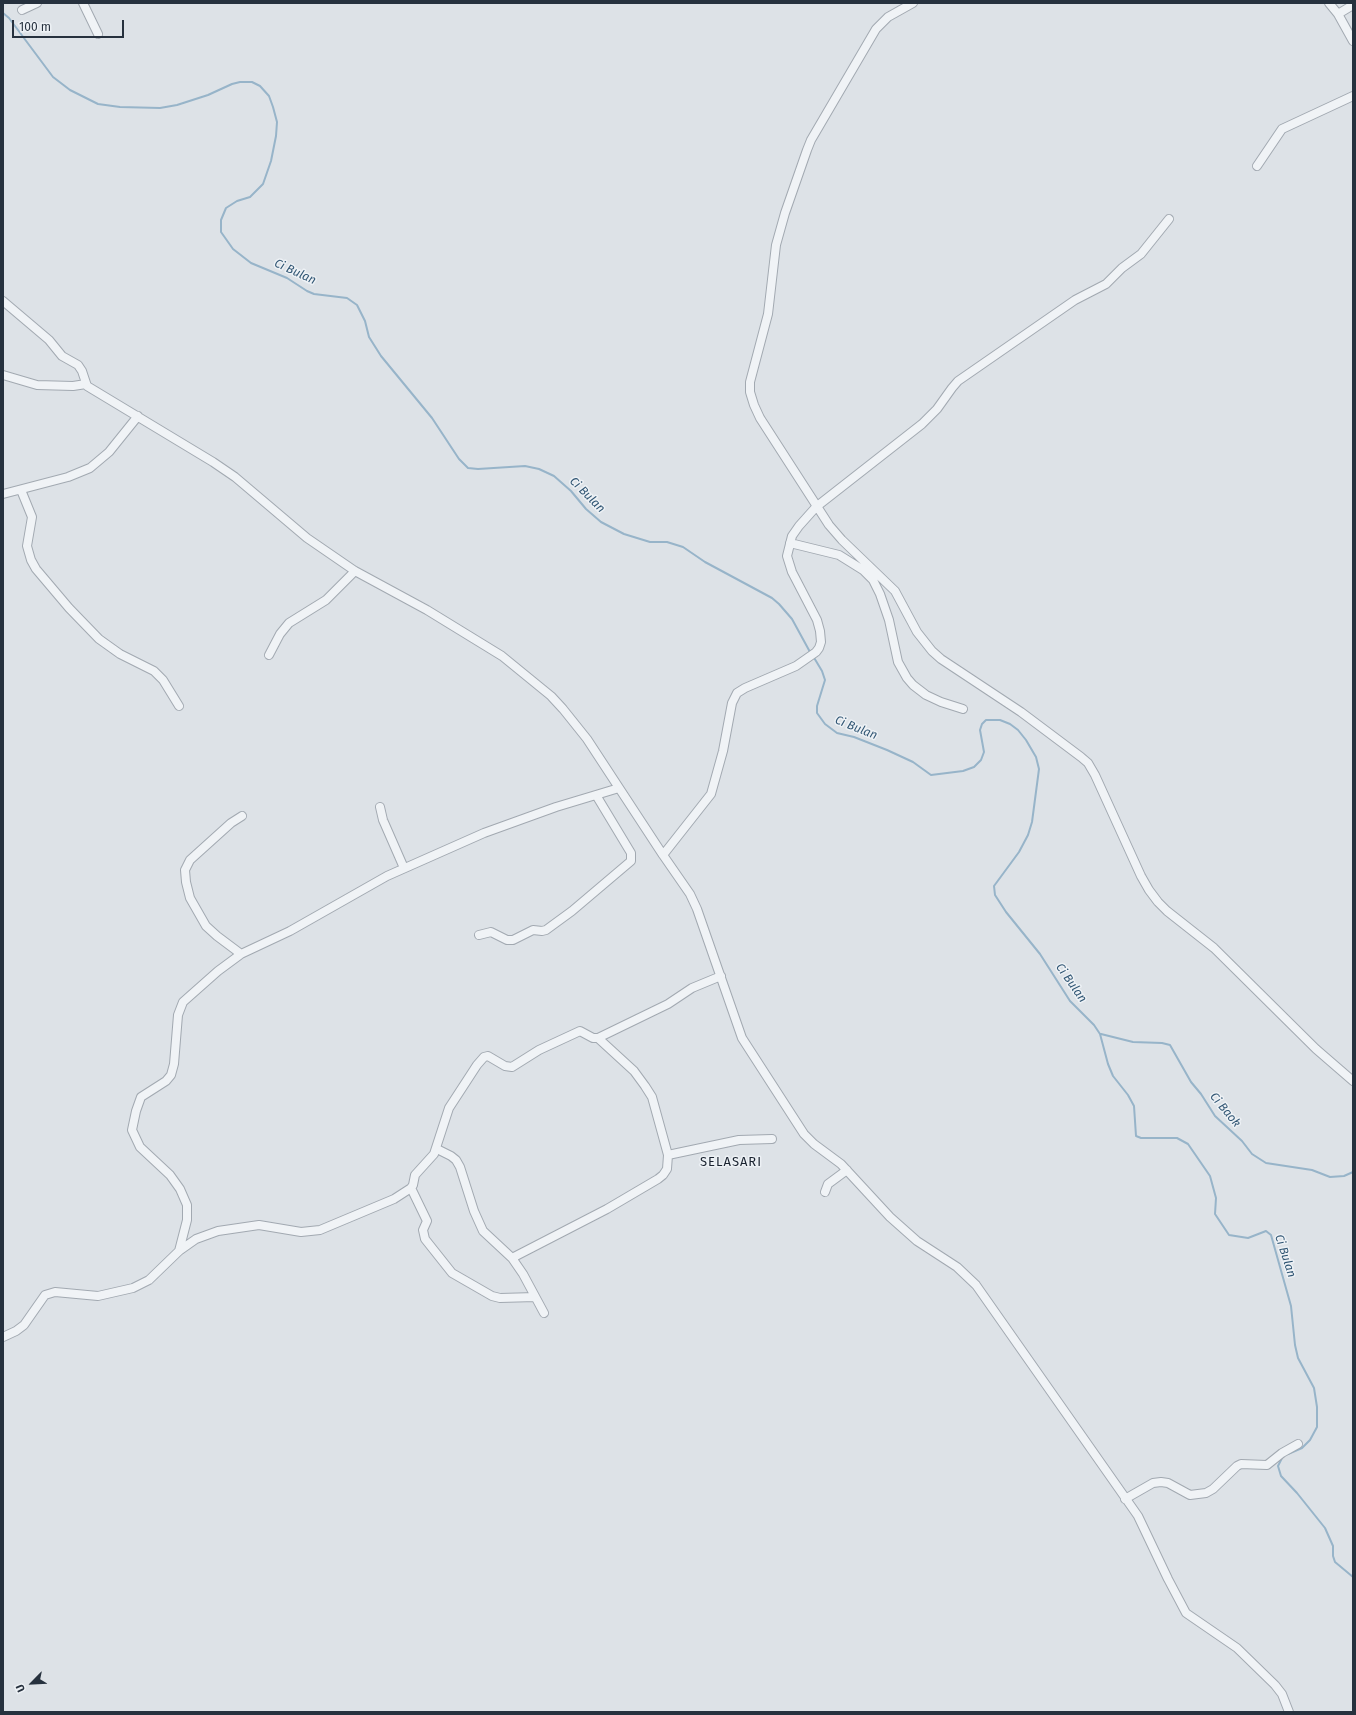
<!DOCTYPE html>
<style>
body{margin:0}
#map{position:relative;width:1356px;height:1715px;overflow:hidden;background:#dde2e7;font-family:"Fira Sans",sans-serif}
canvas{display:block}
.frame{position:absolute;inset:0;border:4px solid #26313e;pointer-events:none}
.north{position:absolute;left:12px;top:1663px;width:40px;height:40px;-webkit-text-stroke:3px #edf1f5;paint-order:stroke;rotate:246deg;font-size:11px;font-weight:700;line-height:16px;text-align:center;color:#26313e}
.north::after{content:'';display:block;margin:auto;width:14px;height:18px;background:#26313e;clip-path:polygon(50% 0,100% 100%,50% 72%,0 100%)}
.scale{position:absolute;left:12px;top:20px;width:112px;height:18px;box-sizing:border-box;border:2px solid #26313e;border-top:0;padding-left:5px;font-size:12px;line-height:14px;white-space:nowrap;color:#26313e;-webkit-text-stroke:3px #edf1f5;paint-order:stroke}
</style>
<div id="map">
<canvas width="1356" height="1715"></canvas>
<div class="frame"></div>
<div class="north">U</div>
<div class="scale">100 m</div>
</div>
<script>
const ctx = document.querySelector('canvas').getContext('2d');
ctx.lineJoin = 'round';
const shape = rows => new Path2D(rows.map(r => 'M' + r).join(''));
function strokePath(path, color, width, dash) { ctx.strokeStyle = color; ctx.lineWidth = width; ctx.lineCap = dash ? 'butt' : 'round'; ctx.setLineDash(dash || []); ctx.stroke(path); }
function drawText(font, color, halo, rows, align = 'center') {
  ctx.font = font + ' "Fira Sans",sans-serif'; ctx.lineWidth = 3; ctx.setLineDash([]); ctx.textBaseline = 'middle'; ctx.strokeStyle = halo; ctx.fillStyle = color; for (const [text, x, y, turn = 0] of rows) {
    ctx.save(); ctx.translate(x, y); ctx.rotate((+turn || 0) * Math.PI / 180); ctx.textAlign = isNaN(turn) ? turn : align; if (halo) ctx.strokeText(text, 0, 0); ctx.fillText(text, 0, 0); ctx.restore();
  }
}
const stream = shape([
 [3,13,9,18,53,77,70,90,98,104,120,107,160,108,177,105,208,95,232,84,240,82,252,82,260,86,269,96,273,107,277,122,276,136,271,161,263,184,250,197,237,201,226,208,221,220,221,232,233,249,251,263,287,278,307,291,314,294,347,298,357,305,365,321,369,337,381,356,432,418,459,459,468,468,478,469,525,466,539,469,554,476,571,491,586,509,601,522,624,534,650,542,667,542,683,547,705,562,772,598,779,604,792,619,810,652],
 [813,656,822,671,825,680,817,706,817,713,825,724,837,733,854,737,887,750,913,762,931,775,963,771,974,767,981,760,984,752,980,730,982,724,986,720,1000,720,1010,724,1018,730,1026,740,1036,757,1039,769,1032,822,1028,835,1019,852,994,886,995,895,1006,912,1040,954,1070,1001,1094,1025,1100,1034,1108,1064,1113,1076,1128,1095,1134,1106,1136,1136,1141,1138,1177,1138,1188,1144,1210,1176,1216,1198,1215,1214,1229,1235,1248,1238,1266,1231,1271,1235,1291,1306,1295,1345,1298,1358,1314,1388,1317,1407,1317,1427,1310,1440,1302,1448,1288,1454],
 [1101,1034,1133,1042,1162,1043,1170,1045,1191,1082,1201,1094,1215,1116,1242,1141,1252,1154,1266,1163,1312,1170,1330,1177,1344,1176,1353,1172],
 [1282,1458,1278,1466,1281,1476,1297,1493,1325,1528,1333,1546,1333,1556,1335,1562,1353,1577]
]);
const minor = shape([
 [83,3,98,34],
 [913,3,888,17,876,29,811,140,807,150,785,213,776,245,768,314,750,382,750,392,754,405,760,418,829,525,842,540,895,591,917,632,932,651,941,659,1021,712,1081,757,1088,763,1095,775,1141,876,1149,890,1158,902,1167,911,1214,948,1316,1049,1353,1081],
 [1329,3,1338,14,1353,41],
 [22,10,37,3],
 [1338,14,1353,5],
 [1257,166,1282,129,1353,96],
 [3,301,49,340,62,356,78,365,82,371,87,386,213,462,235,477,307,538,355,571,427,610,502,656,551,696,563,709,587,739,663,855,690,894,697,909,742,1038,804,1134,814,1144,841,1164,890,1217,917,1241,957,1267,976,1285,1138,1516,1168,1579,1186,1613,1237,1648,1275,1685,1282,1694,1289,1712],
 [3,375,37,385,73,386,86,384],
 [21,490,32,517,27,546,31,560,36,569,69,608,99,639,120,654,154,671,163,680,179,706],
 [3,494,68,477,90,468,109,452,138,416],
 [790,543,839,555,863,570,873,580,880,594,889,620,898,662,907,678,913,685,926,695,941,702,963,709],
 [269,655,280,634,289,623,326,600,355,571],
 [380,807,383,820,404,868],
 [663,855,711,794,723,751,732,703,737,693,745,688,796,666,816,652,819,648,821,642,820,631,817,620,792,572,787,556,792,536,799,526,816,507,922,424,937,409,952,388,958,381,1075,300,1106,284,1122,268,1141,254,1169,219],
 [479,935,491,932,507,940,513,940,533,930,542,931,546,930,572,911,631,861,631,853,596,795],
 [241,954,217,936,206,926,190,898,186,882,185,870,190,860,231,823,242,816],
 [437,1149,451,1156,456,1160,460,1167,474,1211,483,1231,512,1258,523,1274,544,1313],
 [668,1155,739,1140,772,1139],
 [411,1188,427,1221,423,1230,425,1239,452,1273,492,1296,500,1298,535,1297],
 [825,1192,828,1184,847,1170],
 [179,1251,187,1220,187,1205,180,1189,170,1175,140,1147,132,1130,136,1111,141,1097,166,1081,171,1075,174,1064,178,1015,183,1002,218,971,241,954,290,931,387,876,484,833,556,807,619,788],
 [512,1258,607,1209,658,1179,663,1175,667,1169,668,1155,652,1097,645,1086,634,1071,598,1038],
 [3,1337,16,1331,24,1325,45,1295,55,1292,98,1296,133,1288,149,1280,179,1251,196,1239,218,1231,259,1225,301,1232,320,1230,394,1199,411,1188,413,1185,415,1175,434,1154,449,1108,477,1065,484,1057,488,1056,505,1066,512,1067,539,1050,580,1031,593,1038,598,1038,668,1004,692,988,721,976],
 [1125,1499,1153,1483,1161,1482,1168,1483,1190,1495,1206,1493,1213,1489,1237,1466,1241,1464,1267,1465,1282,1453,1298,1444]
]);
const waterNames = [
 ["Ci Bulan",295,272,25],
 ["Ci Bulan",587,495,45],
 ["Ci Bulan",856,728,22],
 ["Ci Bulan",1071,983,55],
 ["Ci Baok",1225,1110,50],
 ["Ci Bulan",1285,1256,72]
];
const quarterNames = [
 ["SELASARI",731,1162]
];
strokePath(stream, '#97b4c9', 2);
strokePath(minor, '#a2a9b1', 10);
strokePath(minor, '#f0f3f6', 8);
drawText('italic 12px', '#305573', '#edf1f5', waterNames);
ctx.letterSpacing = '1px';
drawText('13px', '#19222f', '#edf1f5', quarterNames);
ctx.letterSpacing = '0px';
</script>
